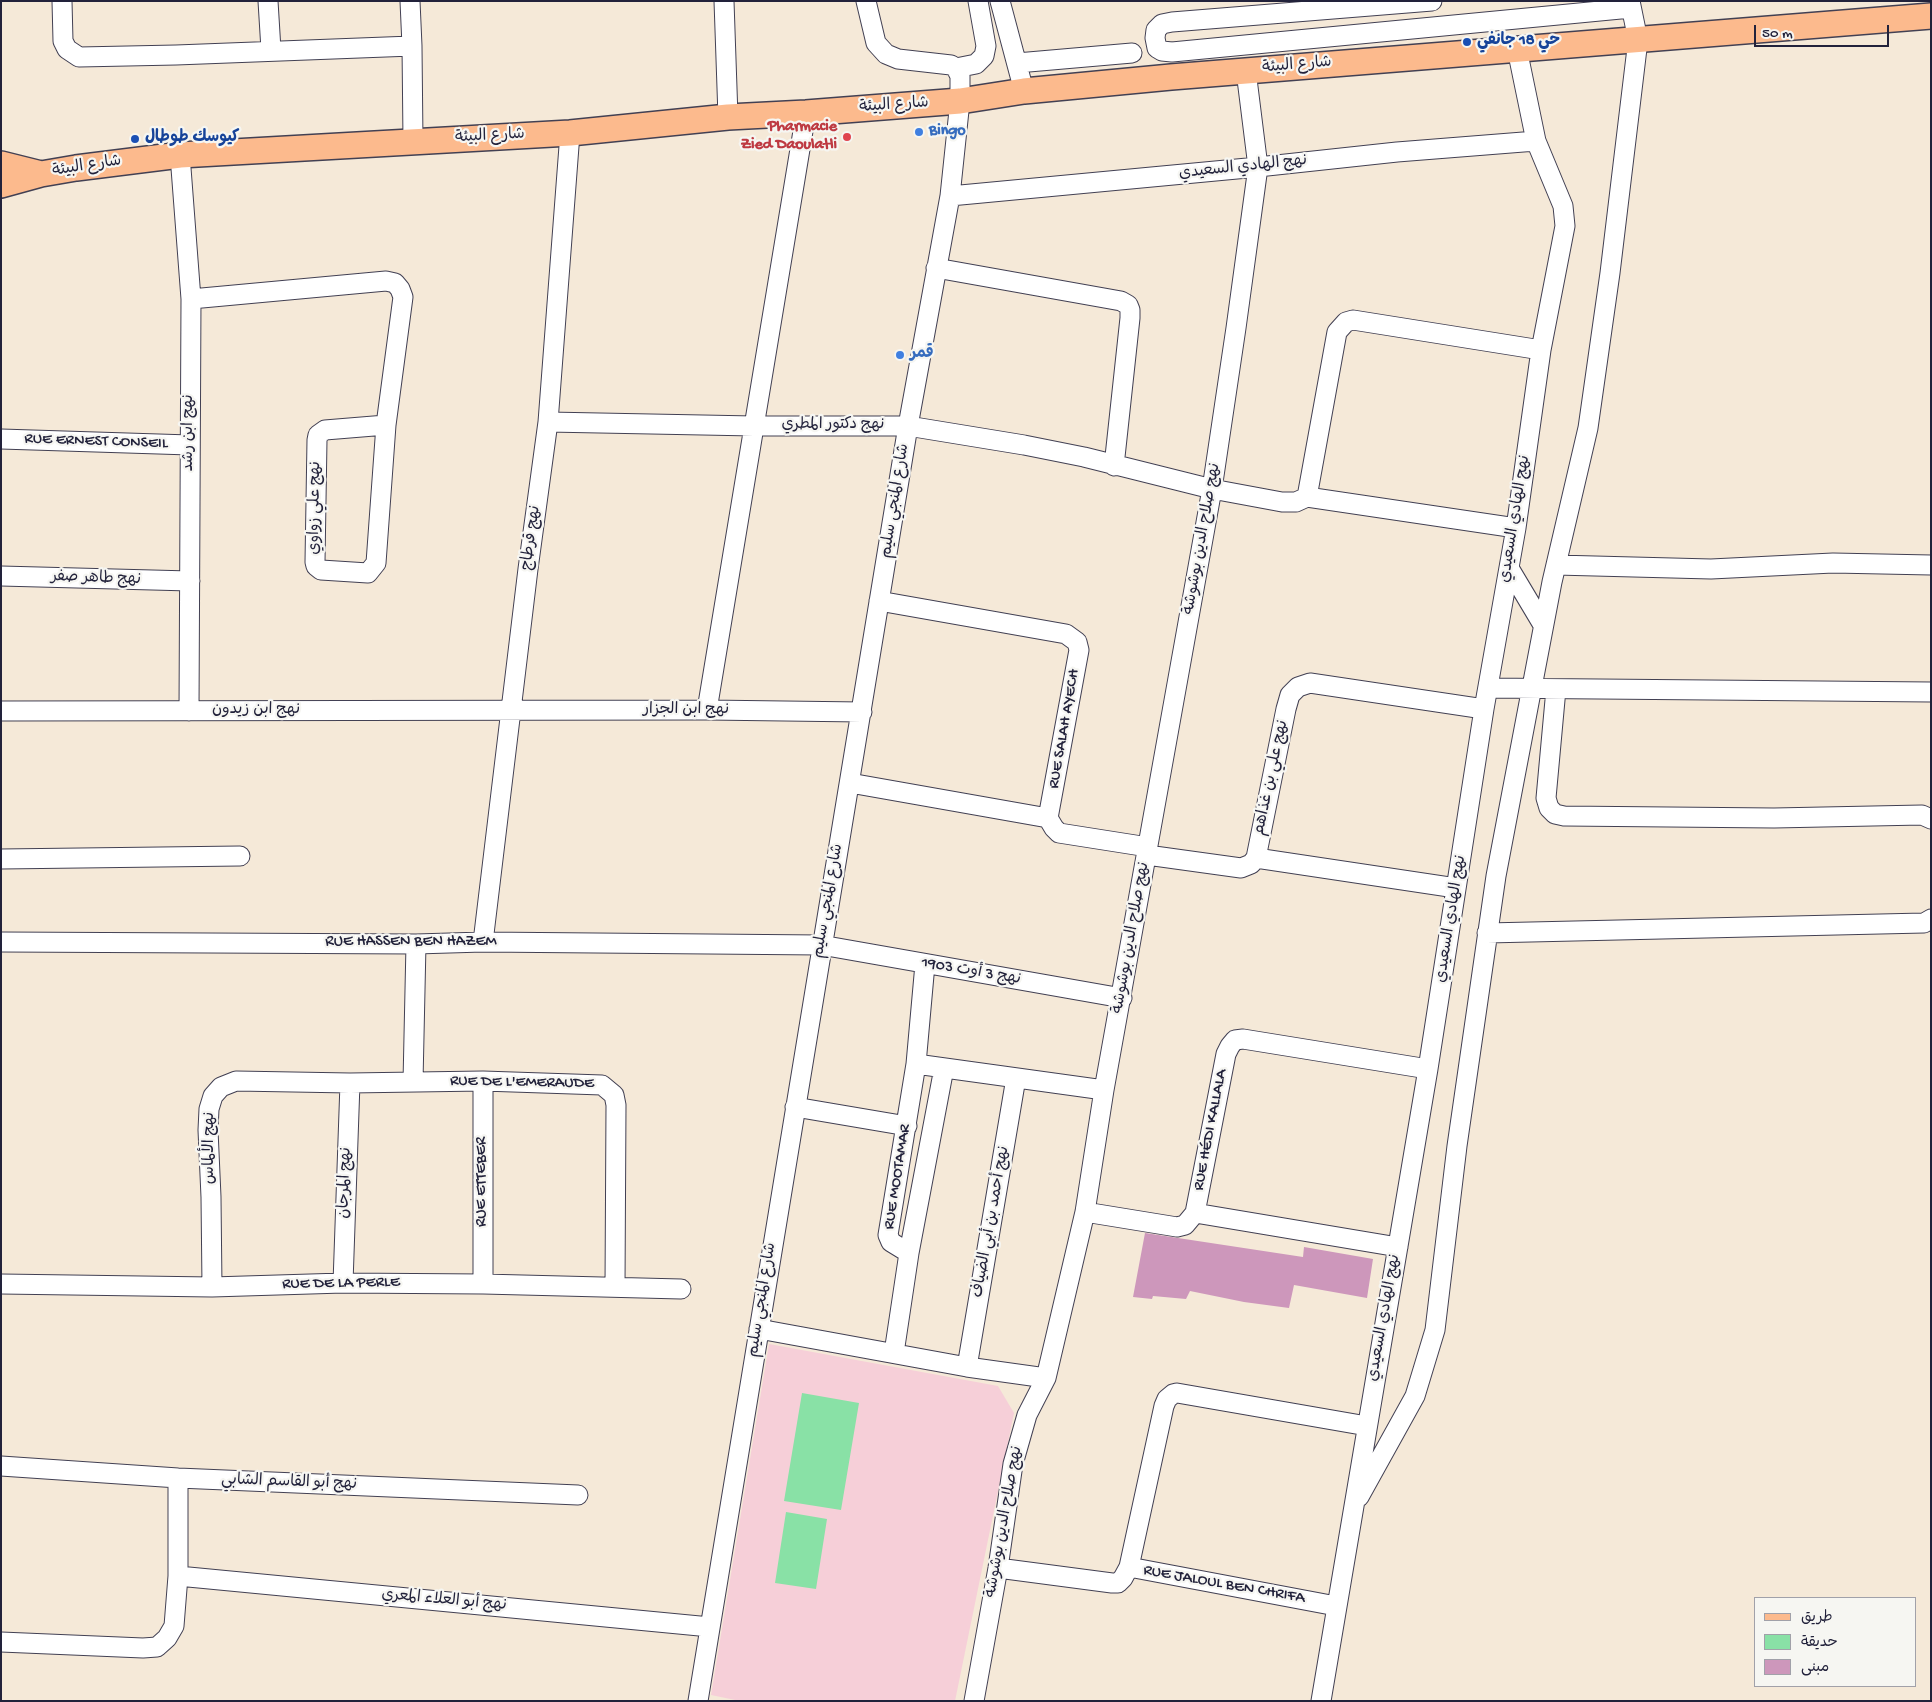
<!DOCTYPE html>
<meta charset="utf-8">
<style>
body{margin:0}
#map{position:relative;width:1932px;height:1702px;overflow:hidden;background:#f5e9d8;font-family:"Gochi Hand","Playpen Sans Arabic",sans-serif}
canvas{display:block}
.frame{position:absolute;inset:0;border:2px solid #22223b;pointer-events:none}
.legend{position:absolute;left:1754px;top:1597px;width:162px;height:90px;box-sizing:border-box;background:#f6f6f2;border:1px solid #a1a1a9;margin:0;padding:6px 9px;list-style:none;font-size:15px;color:#22223b}
.legend li{display:flex;align-items:center;gap:10px;height:25px}
.legend b{width:25px;border:1px solid #a1a1a9}
.scale{position:absolute;left:1754px;top:25px;width:135px;height:22px;box-sizing:border-box;border:2px solid #22223b;border-top:0;padding-left:6px;font-size:15px;line-height:18px;white-space:nowrap;color:#22223b;-webkit-text-stroke:4px #f6f6f2;paint-order:stroke}
</style>
<div id="map">
<canvas width="1932" height="1702"></canvas>
<div class="frame"></div>
<ul class="legend">
<li><b style="height:6px;background:#fcba8d"></b>طريق</li>
<li><b style="height:14px;background:#89e1a6"></b>حديقة</li>
<li><b style="height:14px;background:#cd97bb"></b>مبنى</li>
</ul>
<div class="scale">50 m</div>
</div>
<script>
const ctx = document.querySelector('canvas').getContext('2d');
ctx.lineJoin = 'round';
function paint(path, color) { ctx.fillStyle = color; ctx.fill(path, 'evenodd'); }
const shape = rows => new Path2D(rows.map(r => 'M' + r).join(''));
function strokePath(path, color, width, dash) { ctx.strokeStyle = color; ctx.lineWidth = width; ctx.lineCap = dash ? 'butt' : 'round'; ctx.setLineDash(dash || []); ctx.stroke(path); }
function drawText(font, color, halo, rows, align = 'center') {
  ctx.font = font + ' "Gochi Hand","Playpen Sans Arabic",sans-serif'; ctx.lineWidth = 4.5; ctx.setLineDash([]); ctx.textBaseline = 'middle'; ctx.strokeStyle = halo; ctx.fillStyle = color; for (const [text, x, y, turn = 0] of rows) {
    ctx.save(); ctx.translate(x, y); ctx.rotate((+turn || 0) * Math.PI / 180); ctx.textAlign = isNaN(turn) ? turn : align; if (halo) ctx.strokeText(text, 0, 0); ctx.fillText(text, 0, 0); ctx.restore();
  }
}
const built = shape([
 [769,1344,998,1386,1014,1413,955,1701,740,1701,711,1695]
]);
const green = shape([
 [802,1393,859,1403,841,1510,784,1501],
 [786,1512,827,1519,816,1589,775,1583]
]);
const building = shape([
 [1145,1233,1303,1257,1304,1247,1373,1259,1367,1298,1294,1285,1289,1308,1244,1302,1190,1291,1186,1299,1153,1296,1152,1299,1133,1297]
]);
const minor = shape([
 [62,1,63,41,67,49,79,57,176,55,412,46,410,1],
 [268,1,271,50],
 [724,1,728,117],
 [1000,1,1024,91],
 [1432,1,1172,22,1162,24,1156,30,1155,38,1157,48,1162,51,1172,52,1631,8],
 [412,46,413,141],
 [1017,63,1132,53],
 [956,68,976,64,984,56,986,46,978,1],
 [180,155,191,299,189,711],
 [950,196,1258,167,1397,152,1536,141,1517,49],
 [936,268,1121,301,1128,305,1130,310,1130,318,1114,466],
 [191,299,386,281,395,283,400,289,403,297,386,425,376,563,368,573,321,570,316,566,315,562,317,440,318,435,325,430,386,425],
 [548,422,754,426,908,426,1024,445,1084,457,1212,489,1282,502,1296,502,1307,497,1516,528],
 [1,439,190,445],
 [1307,497,1337,332,1346,322,1353,320,1541,350],
 [1556,565,1711,569,1833,563,1931,565],
 [1509,568,1543,625],
 [1,576,190,581],
 [1488,688,1931,692],
 [1556,689,1546,798,1549,808,1555,814,1564,816,1774,818,1922,815,1931,819],
 [707,710,806,113],
 [1,711,707,710,862,712],
 [850,783,1048,818,1079,650,1077,642,1066,634,879,601],
 [1048,818,1054,828,1059,833,1148,847],
 [1147,855,1241,868,1251,864,1256,858],
 [1,859,240,856],
 [1456,888,1256,858,1286,709,1290,695,1298,687,1310,683,1484,709],
 [1487,933,1924,923,1931,919],
 [1,942,416,944,483,942,821,945,1122,998],
 [483,942,528,569,548,422,570,133],
 [925,964,916,1064,888,1235,891,1242,909,1253,944,1068],
 [916,1064,1104,1090],
 [483,1081,483,1284],
 [413,1082,416,944],
 [795,1107,907,1126],
 [1085,1212,1177,1227,1185,1225,1195,1213],
 [1398,1247,1195,1213,1226,1054,1230,1046,1235,1040,1243,1039,1428,1069],
 [343,1283,350,1083],
 [1,1284,212,1287,343,1283,483,1284,681,1289],
 [212,1287,211,1197,208,1130,209,1109,213,1096,221,1087,236,1081,350,1083,483,1081,602,1085,614,1095,616,1105,615,1287],
 [759,1329,967,1367,1046,1378],
 [894,1353,909,1253],
 [967,1367,1016,1078],
 [1,1466,178,1478,578,1495],
 [1359,1497,1415,1396,1435,1330,1457,1146,1496,876,1552,582,1588,428,1610,273,1638,40,1630,1],
 [998,1568,1112,1583,1118,1583,1123,1578,1129,1567],
 [178,1576,710,1627],
 [1336,1606,1129,1567,1164,1406,1167,1399,1173,1394,1177,1393,1367,1426],
 [1,1642,143,1648,157,1647,167,1638,174,1626,178,1576,178,1478],
 [698,1701,908,426,950,196,960,101,960,76,956,68,951,65,898,59,886,54,876,43,866,1],
 [974,1701,998,1568,1013,1464,1027,1415,1046,1378,1085,1212,1104,1090,1212,489,1236,328,1258,167,1246,71],
 [1321,1701,1428,1069,1484,709,1516,528,1541,350,1565,226,1563,206,1536,141]
]);
const major = shape([
 [1,164,41,174],
 [1,185,41,174,76,168,180,155,570,133,728,117,806,113,960,101,1024,91,1171,77,1931,16]
]);
const markers = [
 [1467,42,5,"#1a4fb4"],
 [919,132,5,"#3f7fe0"],
 [847,137,5,"#e0444e"],
 [135,139,5,"#1a4fb4"],
 [900,355,5,"#3f7fe0"]
];
const transitNames = [
 ["حي 18 جانفي",1477,42],
 ["كيوسك طوطال",145,139]
];
const streetNames = [
 ["شارع البيئة",1297,66,-5],
 ["شارع البيئة",894,106,-4],
 ["شارع البيئة",490,137,-3],
 ["شارع البيئة",87,167,-9],
 ["نهج الهادي السعيدي",1243,168,-6],
 ["نهج دكتور المطري",833,426],
 ["نهج ابن رشد",190,433,-90],
 ["RUE ERNEST CONSEIL",96,442,2],
 ["شارع المنجي سليم",896,501,-81],
 ["نهج علي زواوي",316,508,-89],
 ["نهج الهادي السعيدي",1516,519,-81],
 ["نهج قرطاج",532,538,-82],
 ["نهج صلاح الدين بوشوشة",1203,539,-80],
 ["نهج طاهر صفر",96,579,2],
 ["نهج ابن زيدون",256,711],
 ["نهج ابن الجزار",686,711],
 ["RUE SALAH AYECH",1065,729,-80],
 ["نهج علي بن غذاهم",1272,778,-78],
 ["شارع المنجي سليم",829,901,-80],
 ["نهج الهادي السعيدي",1452,919,-81],
 ["نهج صلاح الدين بوشوشة",1132,938,-80],
 ["RUE HASSEN BEN HAZEM",411,943],
 ["نهج 3 أوت 1903",971,972,10],
 ["RUE DE L'EMERAUDE",522,1083,1],
 ["RUE HÉDI KALLALA",1211,1130,-79],
 ["نهج الألماس",211,1148,-90],
 ["RUE MOOTAMAR",898,1177,-81],
 ["RUE ETTEBER",483,1182,-90],
 ["نهج المرجان",346,1183,-88],
 ["نهج أحمد بن أبي الضياف",992,1222,-80],
 ["RUE DE LA PERLE",341,1284,-1],
 ["شارع المنجي سليم",763,1300,-81],
 ["نهج الهادي السعيدي",1385,1318,-80],
 ["نهج أبو القاسم الشابي",289,1483,2],
 ["نهج صلاح الدين بوشوشة",1005,1522,-80],
 ["RUE JALOUL BEN CHRIFA",1224,1585,10],
 ["نهج أبو العلاء المعري",444,1601,5]
];
const healthNames = [
 ["Pharmacie",837,128],
 ["Zied Daoulatli",837,146]
];
const shopNames = [
 ["Bingo",929,132],
 ["قمر",910,355]
];
paint(built, '#f6cfd8');
paint(green, '#89e1a6');
paint(building, '#cd97bb');
strokePath(minor, '#424053', 21);
strokePath(major, '#424053', 28);
strokePath(minor, '#fff', 19);
strokePath(major, '#fcba8d', 25);
for (const [x, y, r, color] of markers) { const dot = new Path2D(); dot.arc(x, y, r, 0, 2 * Math.PI); ctx.fillStyle = color; ctx.fill(dot); strokePath(dot, '#f6f6f2', 2); }
drawText('bold 16px', '#164399', '#f6f6f2', transitNames, 'left');
drawText('16px', '#22223b', '#f6f6f2', streetNames);
drawText('bold 16px', '#be3a42', '#f6f6f2', healthNames, 'right');
drawText('bold 16px', '#366cbe', '#f6f6f2', shopNames, 'left');
</script>
